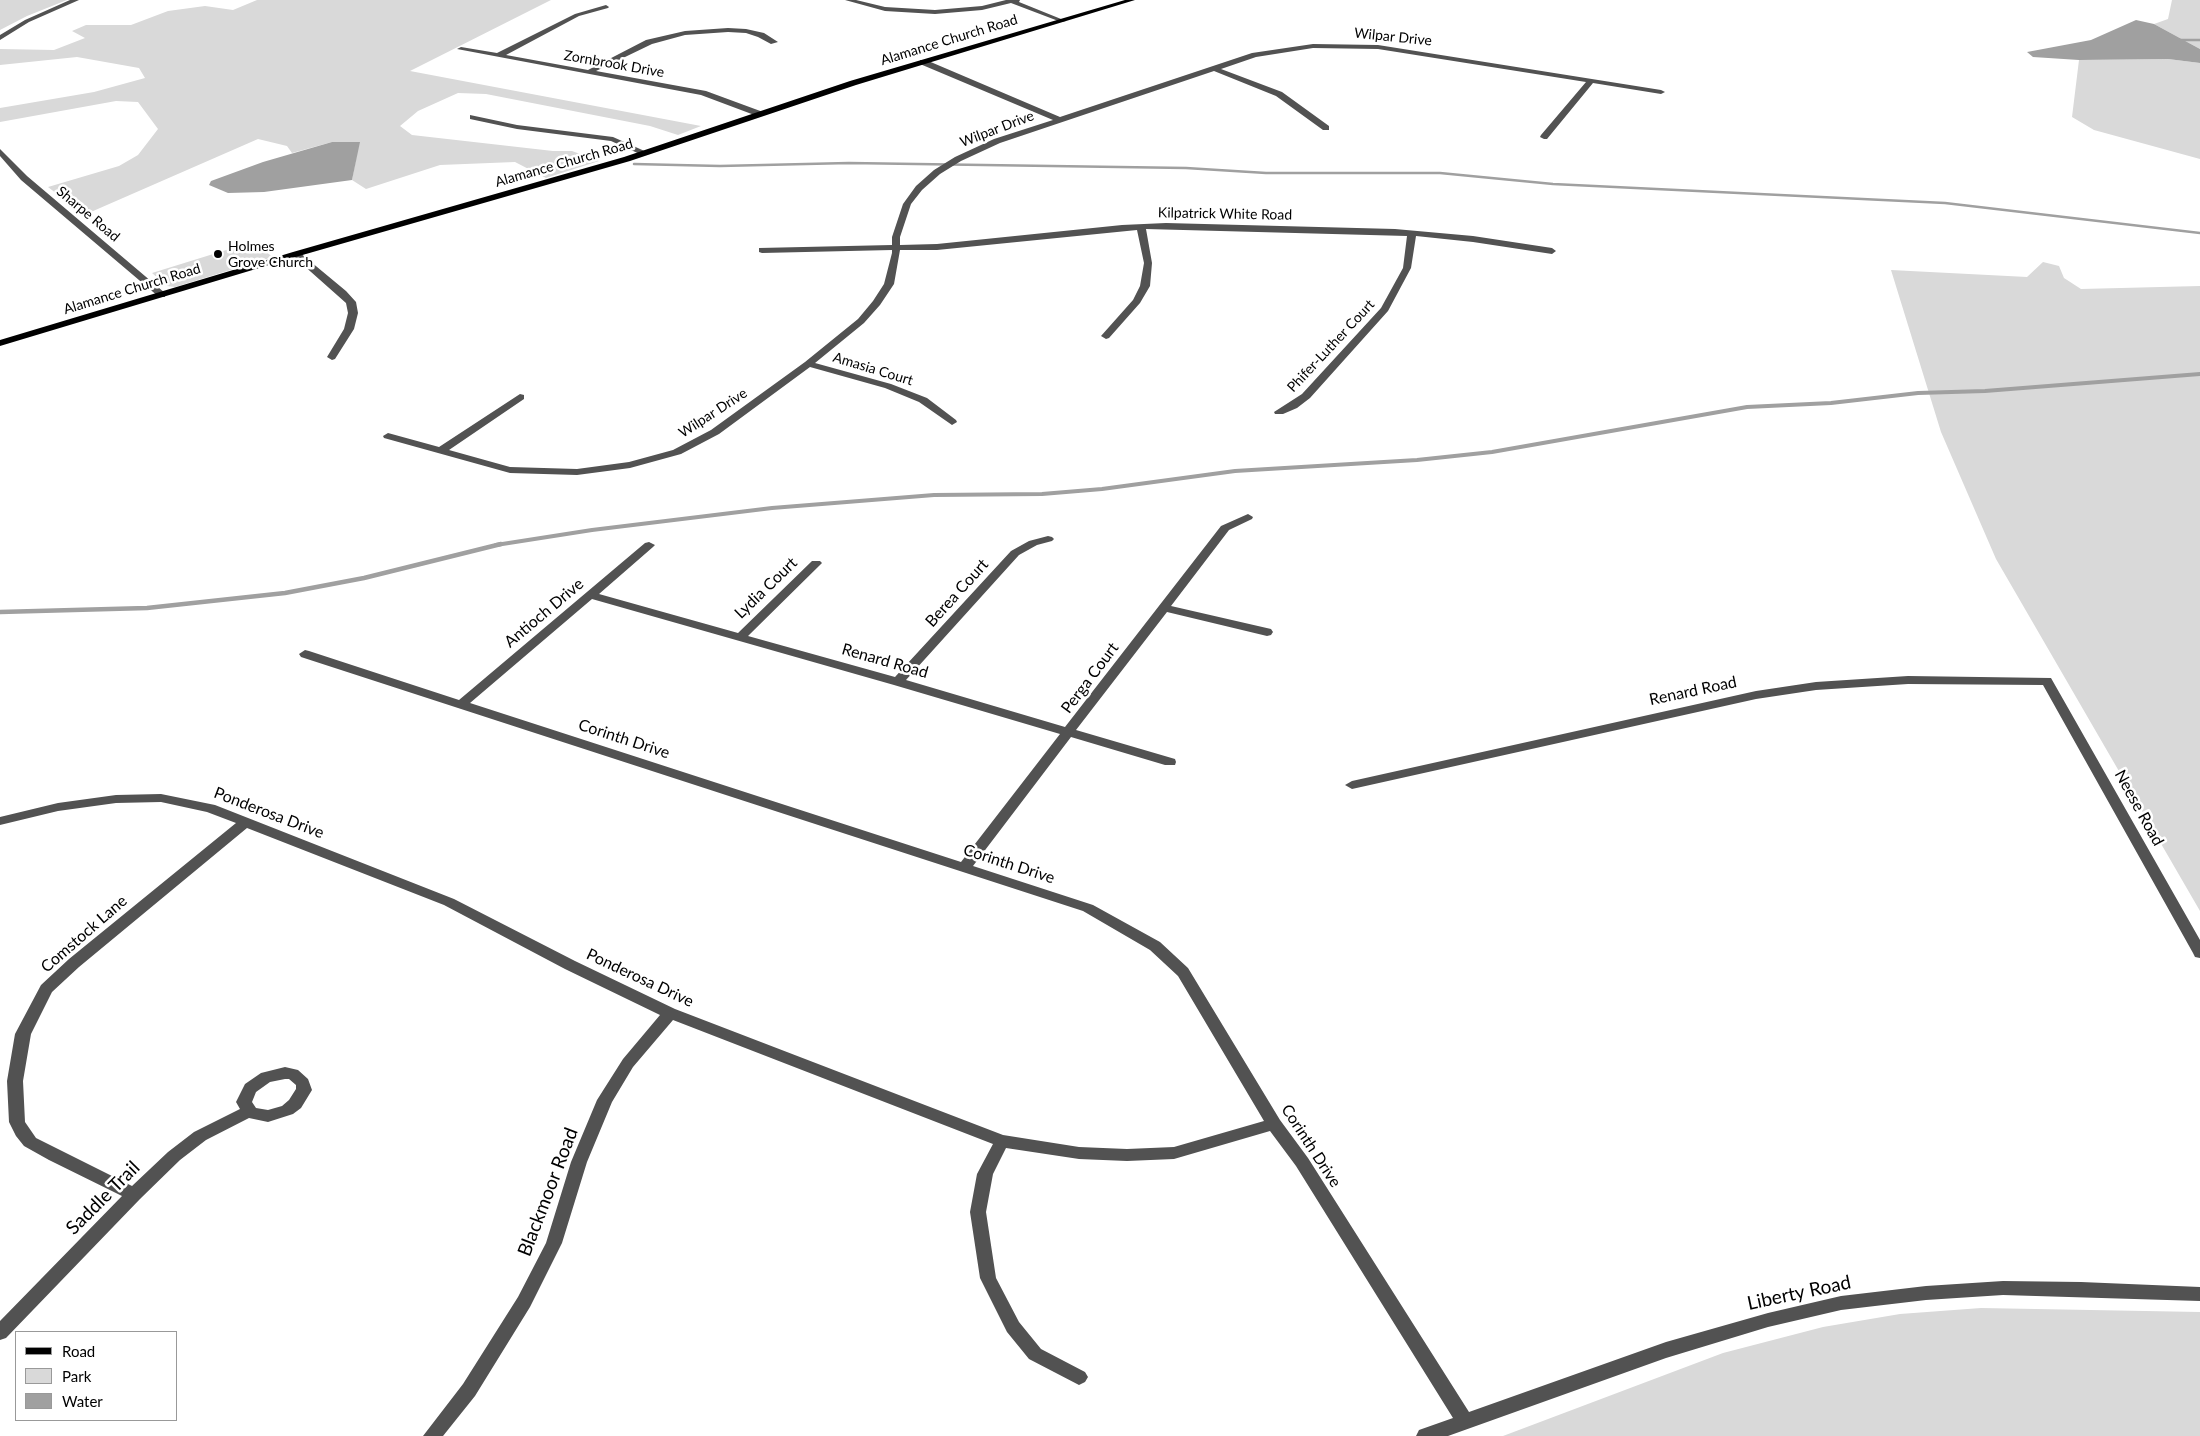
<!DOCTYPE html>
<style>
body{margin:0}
#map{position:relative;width:2200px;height:1436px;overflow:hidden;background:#fff;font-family:Lato,sans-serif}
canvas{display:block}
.legend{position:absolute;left:15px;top:1331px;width:162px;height:90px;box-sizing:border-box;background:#fff;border:1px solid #999;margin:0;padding:6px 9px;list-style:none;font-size:15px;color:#000}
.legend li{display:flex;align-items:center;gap:10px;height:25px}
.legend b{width:25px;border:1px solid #999}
</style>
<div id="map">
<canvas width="2200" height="1436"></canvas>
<ul class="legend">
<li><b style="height:6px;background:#000"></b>Road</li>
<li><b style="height:14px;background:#d9d9d9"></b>Park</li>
<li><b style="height:14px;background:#a0a0a0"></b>Water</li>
</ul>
</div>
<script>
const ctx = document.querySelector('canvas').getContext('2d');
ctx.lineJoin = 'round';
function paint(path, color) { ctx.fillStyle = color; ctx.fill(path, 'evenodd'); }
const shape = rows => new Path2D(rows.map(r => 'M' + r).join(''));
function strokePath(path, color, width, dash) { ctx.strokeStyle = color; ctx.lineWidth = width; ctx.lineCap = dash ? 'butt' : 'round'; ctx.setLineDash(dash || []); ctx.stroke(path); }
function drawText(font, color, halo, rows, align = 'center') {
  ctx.font = font + ' Lato,sans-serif'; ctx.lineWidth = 5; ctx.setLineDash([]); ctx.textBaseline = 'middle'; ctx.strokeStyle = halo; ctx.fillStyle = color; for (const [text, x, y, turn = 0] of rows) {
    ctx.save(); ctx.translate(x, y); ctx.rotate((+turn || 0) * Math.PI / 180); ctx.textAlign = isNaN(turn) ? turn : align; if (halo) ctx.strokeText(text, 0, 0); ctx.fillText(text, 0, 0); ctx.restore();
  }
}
const green = shape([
 [0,0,67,0,27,16,0,30],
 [257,0,551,0,410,71,701,126,678,135,650,126,486,94,458,93,418,111,400,126,412,135,553,151,572,151,599,161,546,178,515,162,440,165,366,189,352,180,359,143,332,142,292,153,287,146,258,139,84,215,48,187,119,166,138,155,158,129,138,102,116,101,0,122,0,108,94,92,145,78,139,68,77,57,0,65,0,49,54,50,85,38,72,31,86,25,131,25,168,11,205,6,233,10],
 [2172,0,2200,0,2200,49,2154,24,2168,19],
 [2168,59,2200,63,2200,159,2094,130,2072,117,2079,60],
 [252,242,273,257,175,287,167,286,152,273],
 [2043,262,2059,266,2064,278,2081,289,2200,286,2200,911,1996,559,1941,432,1891,270,2027,277],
 [1981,1308,2200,1312,2200,1436,1503,1436,1723,1353,1823,1327,1900,1314]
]);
const water = shape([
 [2136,20,2154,24,2200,49,2200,63,2168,59,2079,60,2033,57,2027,52,2091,40],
 [332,142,360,142,352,180,264,192,228,193,209,185,211,181,263,162]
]);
const streamFar2 = shape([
 [2177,40,2200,40],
 [634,164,720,166,849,163,1186,168,1266,173,1440,173,1553,184,1945,203,2200,233]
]);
const streamFar1 = shape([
 [496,545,592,530,772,508,934,495,1042,494,1102,489,1235,471,1417,460,1492,452,1747,407,1831,403,1918,393,1985,391,2200,374]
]);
const stream = shape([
 [0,612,147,608,285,593,364,578,501,544]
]);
const minor = shape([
 [70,0,79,0,29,22,0,40,0,35,25,20,70,0],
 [845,0,856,0,885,7,935,10,982,6,1006,0,1020,0,1019,2,1066,21,1061,22,1011,3,982,10,935,14,885,11,845,0],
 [606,5,609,7,608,8,579,16,506,55,588,70,646,40,685,31,728,28,746,29,764,33,778,42,771,44,758,37,746,33,728,32,685,35,652,44,596,71,706,91,763,112,763,116,757,116,701,95,457,49,461,47,497,53,575,14,606,5],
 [1313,44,1378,45,1661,90,1665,92,1661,94,1593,83,1547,139,1544,139,1540,137,1541,135,1586,82,1378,49,1313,48,1256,57,1221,69,1282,92,1329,126,1329,130,1323,130,1276,96,1214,71,1000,143,961,161,940,174,922,190,911,204,900,237,900,245,937,244,1122,225,1166,223,1395,229,1473,236,1552,248,1556,251,1552,254,1473,242,1416,236,1411,268,1388,311,1310,398,1297,408,1283,414,1275,414,1274,412,1302,394,1381,308,1403,268,1407,236,1146,229,1152,263,1150,286,1140,303,1109,338,1106,339,1101,336,1133,300,1140,286,1144,263,1137,230,937,250,900,250,894,284,880,305,864,323,815,363,891,384,927,398,956,420,957,422,952,425,919,402,885,388,810,367,719,434,681,454,630,468,577,475,510,473,384,438,383,436,388,433,439,447,520,394,524,395,524,399,449,450,510,467,577,469,629,462,673,450,711,430,805,362,858,319,873,301,884,284,892,253,892,250,762,253,759,252,759,248,892,245,892,237,903,204,916,186,934,170,955,157,994,139,1053,120,920,64,920,60,926,60,1060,117,1252,53,1313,44],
 [470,115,517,125,613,137,649,153,642,155,611,141,517,129,470,119,470,115],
 [0,149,27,176,165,293,165,297,159,297,21,180,0,156,0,149],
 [293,252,299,252,346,291,356,302,358,313,354,329,335,359,332,360,327,357,344,329,348,313,346,303,293,256,293,252],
 [1248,514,1253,517,1252,519,1229,530,1171,606,1271,629,1273,632,1271,635,1267,636,1167,612,1076,730,1175,759,1176,762,1175,765,1165,765,1071,737,973,866,1093,905,1160,942,1188,968,1280,1120,1308,1158,1469,1412,1666,1342,1768,1313,1841,1296,1926,1286,2003,1281,2081,1282,2200,1287,2200,1301,2003,1295,1926,1300,1841,1310,1768,1327,1666,1358,1448,1436,1416,1436,1419,1430,1453,1418,1296,1166,1270,1131,1174,1159,1127,1161,1079,1159,1006,1148,993,1174,986,1212,996,1278,1019,1322,1041,1349,1085,1372,1088,1377,1085,1382,1079,1385,1029,1359,1007,1332,980,1278,970,1212,977,1174,993,1144,673,1020,633,1067,612,1102,587,1162,562,1243,530,1307,475,1396,443,1436,423,1436,463,1384,518,1297,546,1243,571,1162,597,1100,623,1059,660,1015,565,969,444,905,247,828,79,967,52,992,31,1034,23,1081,25,1122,36,1138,132,1186,168,1152,194,1132,240,1109,236,1102,245,1084,261,1073,285,1067,298,1070,308,1079,312,1090,301,1108,293,1114,268,1122,249,1118,206,1140,180,1160,140,1199,6,1338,0,1340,0,1321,122,1196,49,1160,24,1146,16,1136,9,1122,7,1081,15,1034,41,985,69,959,236,823,207,812,161,802,116,803,58,811,0,825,0,817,58,803,116,795,161,794,215,805,454,899,575,961,675,1009,1003,1135,1079,1147,1127,1149,1174,1147,1264,1121,1178,976,1150,950,1083,911,301,657,299,654,305,650,309,651,459,700,645,543,649,542,655,545,653,547,599,594,738,633,812,561,820,561,822,563,820,565,748,636,895,677,1011,551,1029,541,1048,536,1052,537,1054,539,1052,541,1037,545,1019,555,906,680,1065,727,1221,526,1248,514],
 [592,599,894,685,1060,734,961,862,470,703,592,599],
 [285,1079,289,1079,296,1085,296,1089,289,1100,282,1106,268,1110,256,1108,252,1102,256,1092,270,1082,285,1079],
 [1908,676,2051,678,2200,940,2200,958,2195,957,2193,953,2043,685,1908,684,1816,690,1756,699,1352,789,1345,785,1352,781,1756,691,1816,682,1908,676]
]);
const major = shape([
 [1125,0,1135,0,856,85,630,161,299,256,0,346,0,340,293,252,624,157,850,81,1125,0]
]);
const markers = [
 [218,254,5,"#000"]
];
const farStreetnames = [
 ["Wilpar Drive",1393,37,6],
 ["Alamance Church Road",949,40,-17],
 ["Zornbrook Drive",614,64,10],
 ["Wilpar Drive",997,129,-21],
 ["Alamance Church Road",564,163,-16],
 ["Sharpe Road",88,214,40],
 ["Kilpatrick White Road",1225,214,1],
 ["Alamance Church Road",132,289,-17],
 ["Phifer-Luther Court",1331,346,-47],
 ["Amasia Court",873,369,17],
 ["Wilpar Drive",713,413,-33]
];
const farPoinames = [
 ["Holmes",228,246],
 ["Grove Church",228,262]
];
const streetNames = [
 ["Lydia Court",766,588,-44],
 ["Berea Court",957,593,-48],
 ["Antioch Drive",544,613,-40],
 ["Renard Road",885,661,16],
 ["Perga Court",1090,678,-53],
 ["Renard Road",1693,691,-12],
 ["Corinth Drive",624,739,18],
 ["Neese Road",2139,808,61],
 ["Ponderosa Drive",269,813,21],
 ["Corinth Drive",1009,864,18],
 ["Comstock Lane",84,934,-41],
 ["Ponderosa Drive",640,978,25],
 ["Corinth Drive",1311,1146,57]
];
const nearStreetnames = [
 ["Blackmoor Road",548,1192,-69],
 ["Saddle Trail",103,1198,-45],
 ["Liberty Road",1799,1293,-12]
];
paint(green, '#d9d9d9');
paint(water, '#a0a0a0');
strokePath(streamFar2, '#a0a0a0', 2.5);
strokePath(streamFar1, '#a0a0a0', 4);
strokePath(stream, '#a0a0a0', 4.5);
paint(minor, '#525252');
paint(major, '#000');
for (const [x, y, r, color] of markers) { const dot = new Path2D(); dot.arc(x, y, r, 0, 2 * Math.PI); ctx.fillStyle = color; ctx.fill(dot); strokePath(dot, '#fff', 2); }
drawText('14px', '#000', '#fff', farStreetnames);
drawText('14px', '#000', '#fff', farPoinames, 'left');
drawText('16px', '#000', '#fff', streetNames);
drawText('19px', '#000', '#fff', nearStreetnames);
</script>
